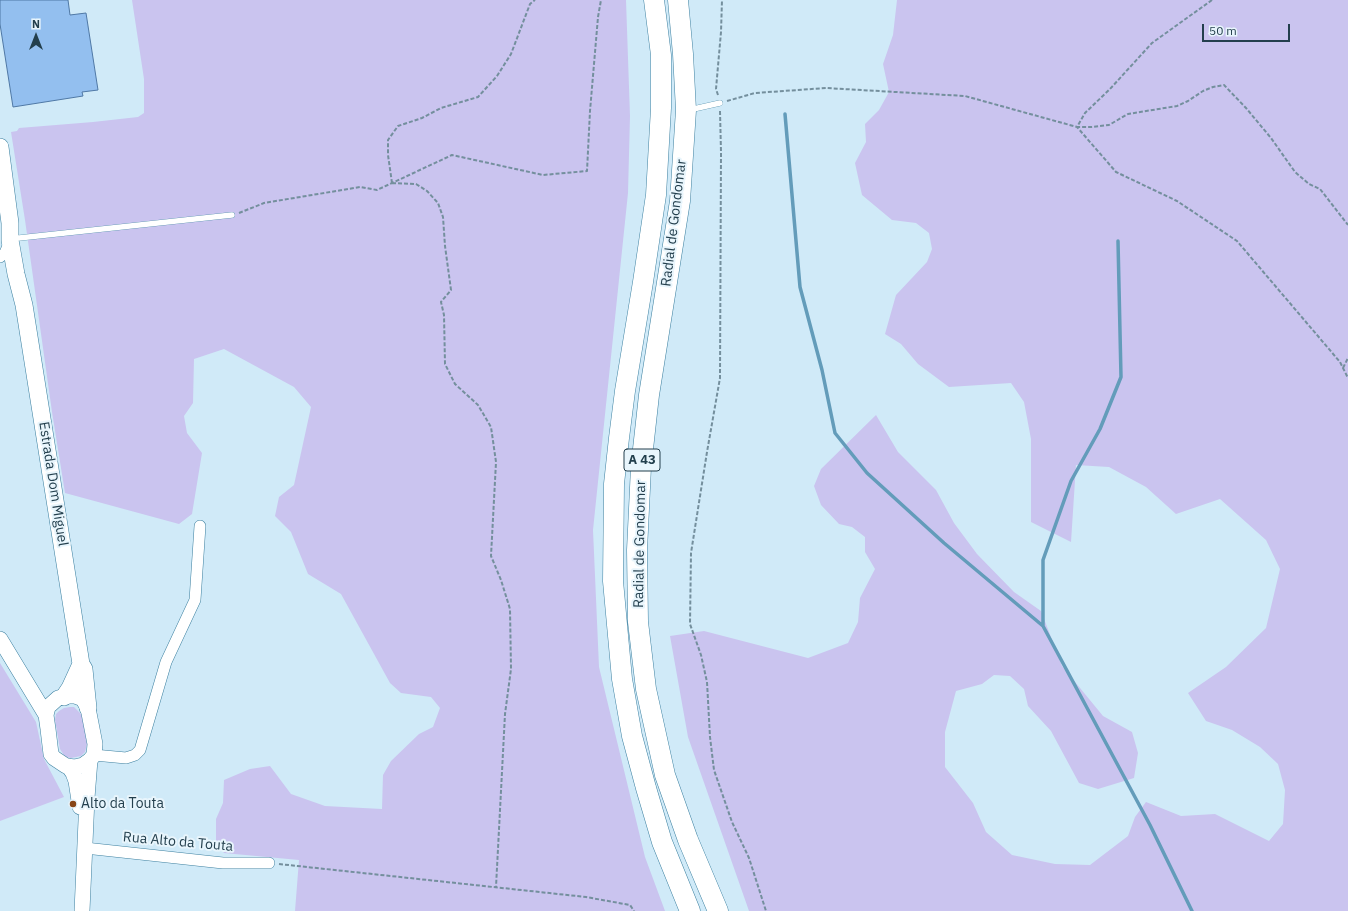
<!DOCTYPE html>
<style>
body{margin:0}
#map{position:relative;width:1348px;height:911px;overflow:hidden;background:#d0eaf8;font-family:"IBM Plex Sans",sans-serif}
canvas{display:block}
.north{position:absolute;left:16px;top:16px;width:40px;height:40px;-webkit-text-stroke:3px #e8f5fc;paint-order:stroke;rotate:0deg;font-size:11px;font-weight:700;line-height:16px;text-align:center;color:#233f4d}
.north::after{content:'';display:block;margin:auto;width:14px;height:18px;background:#233f4d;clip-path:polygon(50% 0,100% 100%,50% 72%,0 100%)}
.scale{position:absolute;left:1202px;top:24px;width:88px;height:18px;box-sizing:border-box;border:2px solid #233f4d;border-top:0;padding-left:5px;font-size:12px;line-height:14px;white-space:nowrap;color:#233f4d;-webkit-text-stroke:3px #e8f5fc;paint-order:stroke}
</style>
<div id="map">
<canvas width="1348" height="911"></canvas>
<div class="north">N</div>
<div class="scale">50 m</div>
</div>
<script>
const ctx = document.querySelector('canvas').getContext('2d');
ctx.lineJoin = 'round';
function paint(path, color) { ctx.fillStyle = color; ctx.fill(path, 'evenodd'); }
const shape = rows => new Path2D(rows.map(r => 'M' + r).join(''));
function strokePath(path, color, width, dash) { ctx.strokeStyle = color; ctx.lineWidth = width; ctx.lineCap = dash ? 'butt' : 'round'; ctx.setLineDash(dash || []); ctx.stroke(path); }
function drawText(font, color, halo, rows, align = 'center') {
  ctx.font = font + ' "IBM Plex Sans",sans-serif'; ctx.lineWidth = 4; ctx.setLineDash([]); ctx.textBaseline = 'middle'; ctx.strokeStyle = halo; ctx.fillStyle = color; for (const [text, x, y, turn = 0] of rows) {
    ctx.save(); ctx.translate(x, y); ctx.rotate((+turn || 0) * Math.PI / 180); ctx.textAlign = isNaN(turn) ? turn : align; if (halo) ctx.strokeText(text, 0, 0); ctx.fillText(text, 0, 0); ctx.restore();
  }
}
const green = shape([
 [132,0,626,0,630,116,628,193,593,530,599,667,645,857,665,911,295,911,299,860,224,853,216,842,216,819,223,803,224,780,250,769,270,766,291,794,325,806,382,809,383,775,391,761,419,734,433,727,440,708,431,697,401,693,390,683,341,594,308,574,291,532,275,516,279,497,294,485,311,407,294,387,224,349,194,359,193,403,184,416,187,433,202,453,192,514,179,524,65,493,52,412,25,220,11,132,17,131,19,128,93,122,138,117,144,113,144,79],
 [897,0,1348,0,1348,911,749,911,688,737,670,636,704,631,808,658,848,643,858,622,860,598,875,569,865,552,865,537,852,527,839,524,821,505,814,486,821,469,876,415,898,452,936,490,954,523,977,554,1014,592,1041,611,1062,666,1103,716,1132,732,1138,753,1134,778,1098,789,1079,783,1051,731,1028,706,1024,689,1010,676,994,675,982,684,956,691,945,732,945,767,973,803,986,832,1012,855,1055,864,1090,865,1128,836,1135,817,1146,802,1181,816,1215,814,1269,841,1283,824,1285,790,1278,764,1260,747,1232,730,1206,721,1188,693,1226,667,1266,628,1280,569,1266,540,1220,499,1176,514,1146,487,1109,467,1076,465,1071,542,1031,522,1031,439,1024,402,1011,383,949,387,918,364,901,344,885,334,896,295,927,262,932,249,929,233,916,223,892,220,862,195,855,163,866,142,865,124,879,110,889,92,883,64,893,35],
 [0,663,36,722,44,759,64,797,0,821],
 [70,707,74,707,82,715,87,744,85,752,81,756,71,758,65,757,60,749,55,720,56,714,59,711,64,708]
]);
const stream = shape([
 [785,114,800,287,822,370,835,433,867,473,944,543,1043,626,1150,825,1192,911],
 [1043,626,1043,560,1071,481,1100,429,1121,377,1118,241]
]);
const building = shape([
 [0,0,68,0,70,15,86,13,98,90,82,92,83,96,13,107,0,24,0,0]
]);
const path = shape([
 [1212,0,1152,43,1110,89,1085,113,1077,127,1092,127,1109,125,1128,114,1177,106,1188,101,1203,91,1213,87,1224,85,1246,108,1271,138,1295,172,1309,184,1320,189,1348,225],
 [718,95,716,89,721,32,722,0],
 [727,101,755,93,826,88,965,96,1077,127,1116,172,1177,201,1237,241,1340,362,1348,378],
 [720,111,721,152,720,378,707,452,691,553,690,624,701,655,707,682,710,737,714,770,732,822,749,858,766,911],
 [392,183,416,184,427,191,438,203,443,217,445,246,451,290,441,302,444,315,445,364,455,384,478,405,491,427,496,462,491,556,501,580,510,609,511,669,505,714,496,887],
 [392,183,388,155,388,140,398,126,422,118,441,108,478,97,497,76,511,54,530,4,535,0],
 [239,213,264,203,360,187,377,190,452,155,543,175,587,171,590,111,598,17,601,0],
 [1343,368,1348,358],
 [279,864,586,897,630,905,634,911]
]);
const service = shape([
 [689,110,720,103],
 [19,238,232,215]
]);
const minor = shape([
 [0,257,5,253,10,241],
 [94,755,126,758,135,755,140,750,166,662,195,600,200,526],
 [85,848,223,863,269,863]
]);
const secondary = shape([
 [0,639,46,715],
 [66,696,75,696,83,699,85,703,88,708,95,744,94,755,90,760,83,765,75,767,66,766,54,758,51,754,48,729,46,715,48,707,58,698,66,696],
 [68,766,73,773,76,781,80,807],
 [82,911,87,798,90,760]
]);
const primary = shape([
 [0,147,10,223,10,240,16,274,24,305,81,664,84,669,88,708],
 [64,697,70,688,81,664]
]);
const motorway = shape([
 [654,0,661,55,661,108,656,195,643,282,625,391,619,438,614,484,613,581,622,679,632,736,646,788,662,842,690,911],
 [678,0,683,54,686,110,680,201,649,395,641,467,637,550,638,622,646,689,665,775,688,840,718,911]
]);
const markers = [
 [73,804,4,"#894617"]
];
const shields = [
 [642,460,36]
];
const shieldNames = [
 ["A 43",642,460]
];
const streetNames = [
 ["Radial de Gondomar",674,223,-83],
 ["Estrada Dom Miguel",53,484,81],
 ["Radial de Gondomar",640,544,-89],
 ["Rua Alto da Touta",178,842,5]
];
const poiNames = [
 ["Alto da Touta",81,804]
];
paint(green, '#cac4ef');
strokePath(stream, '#639cba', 3.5);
paint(building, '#93bfef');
strokePath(building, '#4f78a5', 1);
strokePath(service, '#3d80a0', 6);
strokePath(minor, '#3d80a0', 12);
strokePath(secondary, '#3d80a0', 16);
strokePath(primary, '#3d80a0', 18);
strokePath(motorway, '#3d80a0', 21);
strokePath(path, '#748f9d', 2, [4, 2]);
strokePath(service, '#fff', 5.5);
strokePath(minor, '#fff', 11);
strokePath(secondary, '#fff', 15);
strokePath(primary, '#fff', 17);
strokePath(motorway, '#fff', 20);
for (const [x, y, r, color] of markers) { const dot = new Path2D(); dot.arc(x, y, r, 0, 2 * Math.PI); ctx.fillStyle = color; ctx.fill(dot); strokePath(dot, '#e8f5fc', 1.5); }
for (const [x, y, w] of shields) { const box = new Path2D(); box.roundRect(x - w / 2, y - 11, w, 22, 3); ctx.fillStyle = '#e8f5fc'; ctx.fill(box); strokePath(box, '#233f4d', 1); }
drawText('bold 13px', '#233f4d', null, shieldNames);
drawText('14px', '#233f4d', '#e8f5fc', streetNames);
drawText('14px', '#233f4d', '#e8f5fc', poiNames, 'left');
</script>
